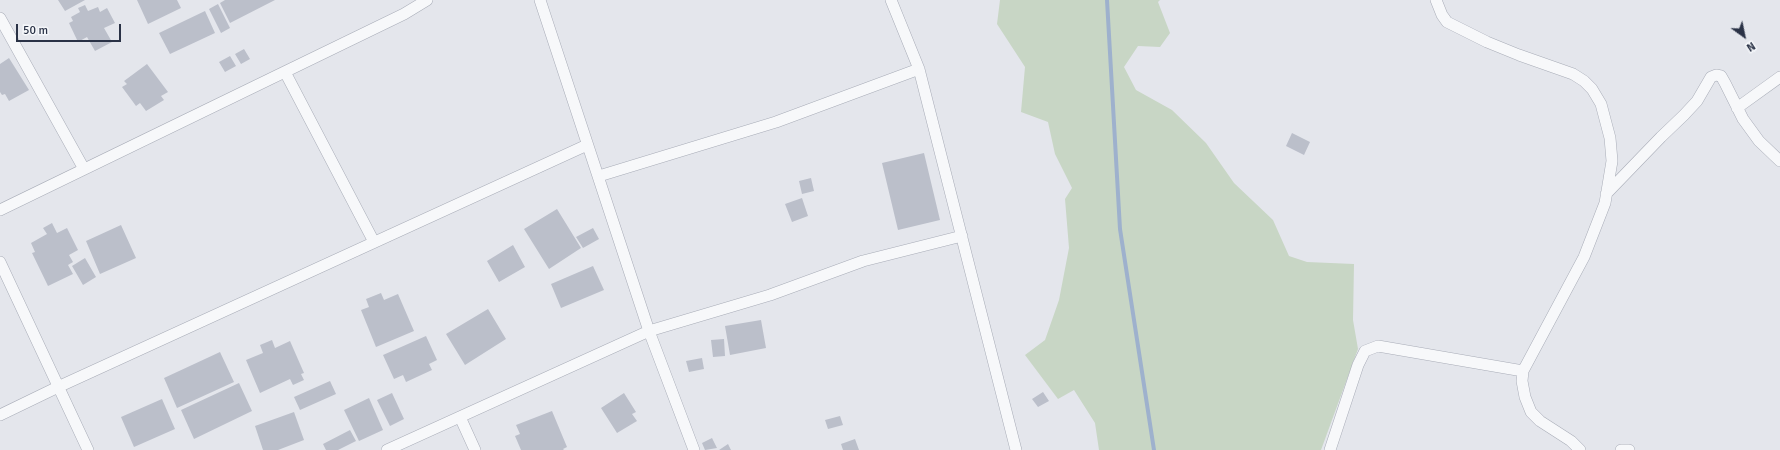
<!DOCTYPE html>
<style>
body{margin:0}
#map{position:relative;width:1780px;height:450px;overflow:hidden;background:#e4e6ec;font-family:Signika,sans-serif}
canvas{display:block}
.north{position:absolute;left:1724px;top:16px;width:40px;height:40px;-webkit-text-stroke:3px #f4f6f9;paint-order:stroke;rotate:147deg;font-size:11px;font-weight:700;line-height:16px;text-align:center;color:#2a3246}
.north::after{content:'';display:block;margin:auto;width:14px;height:18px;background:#2a3246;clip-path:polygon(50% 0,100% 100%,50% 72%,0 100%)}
.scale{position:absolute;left:16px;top:24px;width:105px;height:18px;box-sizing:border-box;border:2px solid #2a3246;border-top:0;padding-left:5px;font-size:12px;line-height:14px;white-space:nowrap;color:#2a3246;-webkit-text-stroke:3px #f4f6f9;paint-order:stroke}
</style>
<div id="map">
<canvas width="1780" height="450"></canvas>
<div class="north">N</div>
<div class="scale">50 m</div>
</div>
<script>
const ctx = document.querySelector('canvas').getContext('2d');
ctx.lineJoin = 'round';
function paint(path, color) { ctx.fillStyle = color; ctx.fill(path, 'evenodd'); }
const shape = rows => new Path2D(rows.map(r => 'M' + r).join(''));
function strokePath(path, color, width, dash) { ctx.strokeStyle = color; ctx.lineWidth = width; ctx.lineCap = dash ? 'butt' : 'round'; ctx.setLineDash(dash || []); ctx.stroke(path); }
const green = shape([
 [1000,0,1160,0,1158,2,1170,33,1160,47,1138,46,1124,67,1136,90,1172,110,1206,143,1234,183,1273,220,1289,256,1307,262,1354,264,1353,320,1358,349,1321,450,1099,450,1095,423,1074,390,1058,399,1025,355,1045,340,1059,300,1069,248,1065,199,1072,188,1055,154,1048,122,1021,112,1025,67,997,24]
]);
const stream = shape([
 [1107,0,1120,229,1154,450]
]);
const building = shape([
 [58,0,85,0,65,11],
 [137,0,177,0,181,8,148,24],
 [225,0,275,0,230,23,220,3],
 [218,4,230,28,221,33,209,9],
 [85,5,88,11,98,7,100,12,107,8,115,23,104,28,112,42,95,51,87,37,78,42,69,23,73,21,71,17,80,12,78,8],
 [205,11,215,33,170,54,159,33],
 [244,49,250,59,241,64,235,54],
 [230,56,236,66,225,72,219,62],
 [9,58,29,90,9,101,5,94,2,95,0,92,0,64],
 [147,64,168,92,161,96,164,100,146,111,140,103,136,106,122,87,127,84,124,81],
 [1292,133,1310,142,1304,155,1286,146],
 [924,153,940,220,898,230,882,163],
 [811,178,814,191,802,194,799,181],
 [802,198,808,216,792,222,785,204],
 [557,209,581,248,549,269,524,229],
 [52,223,57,233,67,228,78,250,69,255,73,262,68,265,73,274,48,286,32,253,35,252,31,243,47,234,43,228],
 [121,225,136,258,100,274,86,241],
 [593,228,599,239,583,248,576,237],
 [513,245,525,267,499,282,487,261],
 [85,258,96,277,83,285,72,266],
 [593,266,604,290,561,308,551,284],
 [381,293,384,300,398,294,414,331,376,347,361,310,369,307,366,299],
 [488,309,506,339,465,365,446,334],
 [761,320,766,348,730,355,725,326],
 [426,336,437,360,429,364,432,370,406,382,403,375,394,379,383,355],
 [724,339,725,356,713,357,711,340],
 [272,340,275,348,290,341,304,373,301,374,304,380,293,385,290,379,260,393,246,360,263,353,260,345],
 [220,352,234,382,177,408,164,378],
 [702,358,704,369,689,372,686,361],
 [330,381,336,394,300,410,294,397],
 [239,383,252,411,194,439,181,410],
 [1043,392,1049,401,1038,407,1032,399],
 [392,393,404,419,390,426,377,400],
 [624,393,636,412,632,414,637,421,617,433,601,408],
 [369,398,383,430,359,441,344,410],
 [162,399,175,429,134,447,121,417],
 [552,411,567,447,563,449,564,450,521,450,515,436,520,434,516,425],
 [294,412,304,440,278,450,263,450,255,426],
 [840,416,843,425,828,429,825,420],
 [350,430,356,441,338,450,326,450,323,444],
 [712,438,717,448,705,450,702,443],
 [855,439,859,450,843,450,841,444],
 [728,444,731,450,719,450]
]);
const minor = shape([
 [540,0,649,331,694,450],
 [891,0,919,69,1016,450],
 [1436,0,1442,15,1447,22,1487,42,1519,55,1573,74,1584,81,1592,89,1601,104,1610,138,1612,161,1605,203,1584,257,1523,371,1522,381,1525,397,1531,412,1540,421,1571,441,1580,450],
 [0,18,84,169],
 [285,72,374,242],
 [1737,108,1780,77],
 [599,176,776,122,919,69],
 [1606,194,1661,137,1684,115,1697,101,1711,77,1716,75,1721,76,1725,83,1743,119,1759,141,1780,161],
 [0,210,404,14,427,0],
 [0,262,88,450],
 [0,415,58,387,587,145],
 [460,417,475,450],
 [387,450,649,331,770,295,863,261,962,236],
 [1330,450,1358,365,1365,351,1378,346,1523,371],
 [1621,450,1629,450]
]);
paint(green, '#c8d6c5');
strokePath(stream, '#9eb1cd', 4);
paint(building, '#bbbfca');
strokePath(minor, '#a8acb7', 12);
strokePath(minor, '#f7f8fa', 11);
</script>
